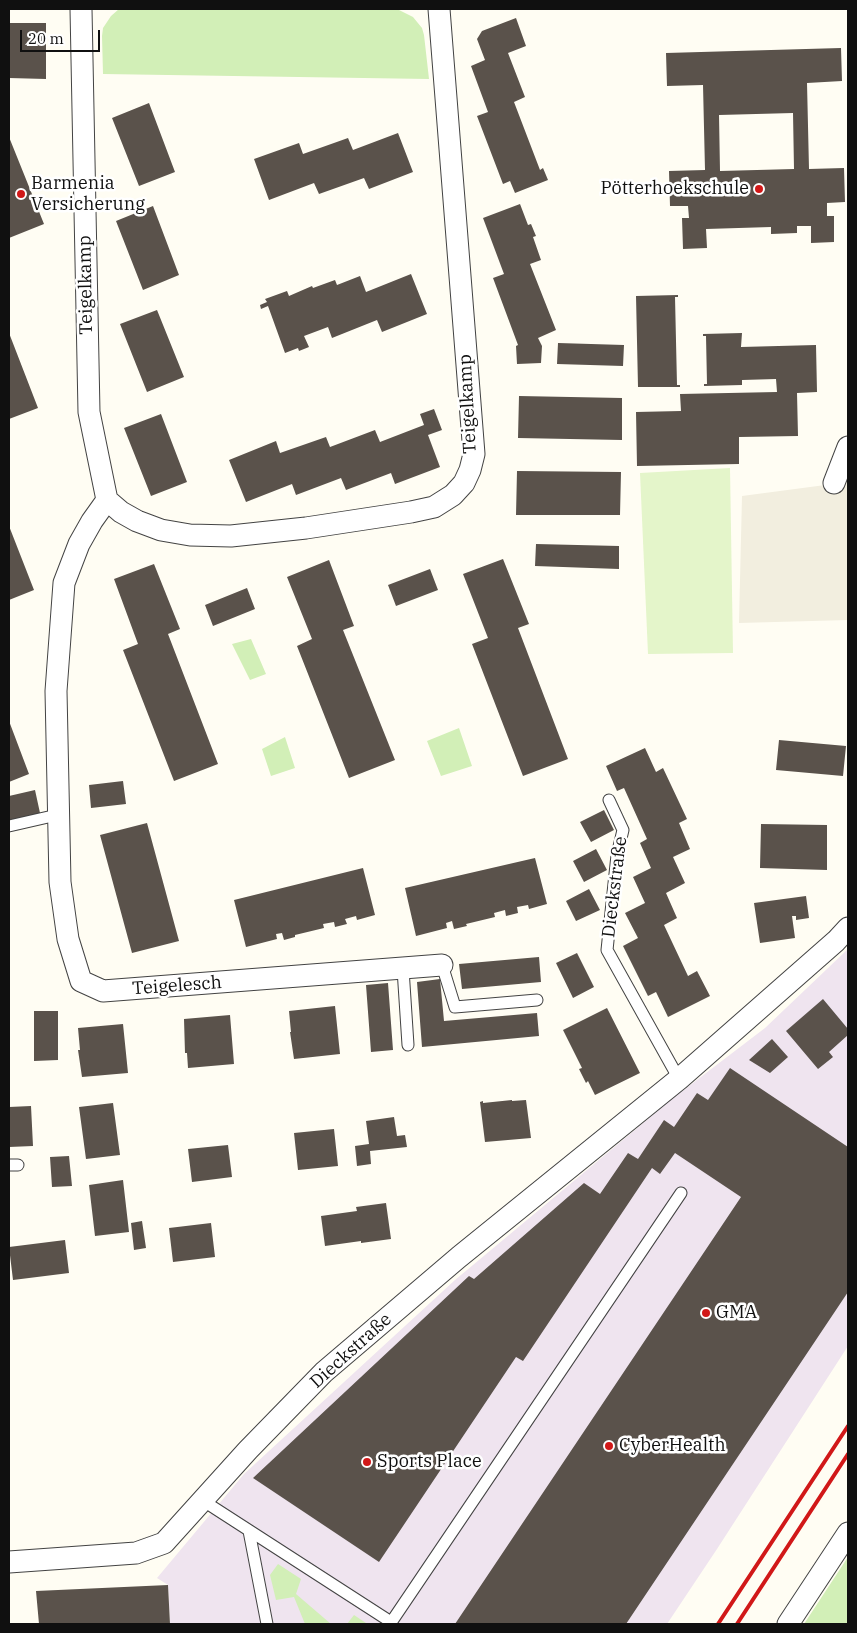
<!DOCTYPE html>
<meta charset="utf-8">
<style>
body{margin:0}
#map{position:relative;width:857px;height:1633px;overflow:hidden;background:#fffdf3;font-family:"IBM Plex Serif",serif}
canvas{display:block}
.frame{position:absolute;inset:0;border:10px solid #101010;pointer-events:none}
.scale{position:absolute;left:20px;top:30px;width:80px;height:22px;box-sizing:border-box;border:2px solid #101010;border-top:0;padding-left:6px;font-size:15px;line-height:18px;white-space:nowrap;color:#101010;-webkit-text-stroke:4px #fff;paint-order:stroke}
</style>
<div id="map">
<canvas width="857" height="1633"></canvas>
<div class="frame"></div>
<div class="scale">20 m</div>
</div>
<script>
const ctx = document.querySelector('canvas').getContext('2d');
ctx.lineJoin = 'round';
function paint(path, color) { ctx.fillStyle = color; ctx.fill(path, 'evenodd'); }
const shape = rows => new Path2D(rows.map(r => 'M' + r).join(''));
function strokePath(path, color, width, dash) { ctx.strokeStyle = color; ctx.lineWidth = width; ctx.lineCap = dash ? 'butt' : 'round'; ctx.setLineDash(dash || []); ctx.stroke(path); }
function drawText(font, color, halo, rows, align = 'center') {
  ctx.font = font + ' "IBM Plex Serif",serif'; ctx.lineWidth = 5; ctx.setLineDash([]); ctx.textBaseline = 'middle'; ctx.strokeStyle = halo; ctx.fillStyle = color; for (const [text, x, y, turn = 0] of rows) {
    ctx.save(); ctx.translate(x, y); ctx.rotate((+turn || 0) * Math.PI / 180); ctx.textAlign = isNaN(turn) ? turn : align; if (halo) ctx.strokeText(text, 0, 0); ctx.fillText(text, 0, 0); ctx.restore();
  }
}
const industrial = shape([
 [848,949,848,1346,717,1549,667,1624,211,1624,211,1623,170,1624,168,1585,157,1578,244,1474,455,1280,672,1099,765,1028]
]);
const green = shape([
 [119,9,397,9,413,17,422,28,424,35,429,79,103,74,102,36,103,28,111,16],
 [251,639,266,674,250,680,232,644],
 [459,728,472,766,441,776,427,741],
 [285,737,295,768,271,776,262,749],
 [848,1557,848,1624,804,1624],
 [278,1564,301,1579,296,1594,331,1624,305,1624,294,1597,276,1600,270,1575],
 [354,1615,366,1623,365,1624,347,1624]
]);
const pitch = shape([
 [730,468,733,653,648,654,640,473]
]);
const plaza = shape([
 [848,482,848,620,739,623,742,496]
]);
const building = shape([
 [516,18,526,46,508,53,525,97,514,102,540,170,543,168,548,180,515,193,510,181,503,184,477,116,488,112,471,66,485,60,477,39,482,31],
 [9,23,46,23,46,79,9,78],
 [841,48,842,81,807,83,809,169,844,168,845,202,827,203,827,216,834,216,834,242,811,243,811,226,797,226,797,233,771,234,771,227,706,229,707,248,683,249,682,218,689,218,688,206,670,206,669,171,705,170,703,85,667,86,666,53],
 [793,113,794,169,720,171,719,115],
 [149,103,175,172,139,186,112,118],
 [398,133,413,172,369,189,364,178,319,194,314,183,269,200,254,159,299,143,303,154,348,138,353,150],
 [9,137,44,224,9,238],
 [520,204,528,225,531,224,536,236,533,237,541,260,530,264,556,330,538,338,542,346,541,363,517,364,516,346,518,345,493,278,504,274,483,218],
 [153,206,179,275,143,290,116,221],
 [411,274,427,314,382,332,377,320,332,338,328,327,304,336,309,347,299,351,298,348,285,353,268,306,261,309,260,305,267,302,265,299,287,291,289,296,312,286,313,288,335,280,337,285,360,276,366,292],
 [678,295,678,297,675,297,677,385,680,385,680,387,638,387,636,296],
 [157,310,184,377,147,392,120,324],
 [9,333,38,408,9,419],
 [742,333,741,347,816,345,817,392,797,393,798,436,739,437,739,464,637,466,636,412,681,411,680,394,777,392,776,379,742,380,742,385,704,386,704,384,707,384,706,336,703,336,703,334],
 [558,343,624,345,623,366,557,364],
 [519,396,622,398,622,440,518,438],
 [434,409,442,430,428,435,440,467,395,484,391,473,346,490,341,478,296,495,292,484,246,502,229,460,276,441,280,453,326,437,330,447,375,430,380,442,424,425,420,414],
 [161,414,187,482,151,496,124,428],
 [517,471,621,472,620,515,516,515],
 [9,526,34,590,9,600],
 [536,544,619,546,619,569,535,566],
 [503,559,529,624,518,628,568,759,523,776,472,644,488,638,463,574],
 [329,560,354,626,343,630,395,760,349,778,297,646,312,639,287,577],
 [154,564,180,629,168,634,218,764,174,781,123,650,138,644,114,579],
 [430,569,438,590,396,606,388,585],
 [247,588,255,609,213,626,205,605],
 [9,721,29,774,9,782],
 [779,740,846,746,843,776,776,770],
 [645,748,656,772,663,768,687,819,679,823,690,849,673,857,685,883,666,893,677,918,664,925,688,976,697,971,710,996,668,1017,656,992,648,996,623,946,638,938,625,913,645,903,633,877,651,868,640,843,647,839,624,788,617,791,606,766],
 [123,781,126,804,91,808,89,785],
 [35,790,40,813,9,821,9,796],
 [604,810,614,830,591,842,580,822],
 [147,823,179,941,132,953,100,835],
 [761,824,827,825,827,870,760,868],
 [596,849,607,870,584,882,573,861],
 [535,858,547,904,529,909,528,905,517,907,518,913,506,916,505,910,494,913,495,917,466,924,467,926,454,929,452,921,446,923,447,928,416,936,405,888],
 [363,868,375,915,357,920,356,916,345,919,347,924,335,927,334,922,323,924,324,928,295,935,295,937,284,940,282,933,276,934,277,939,246,947,234,900],
 [589,889,600,910,576,921,566,901],
 [806,896,809,918,796,920,796,916,792,916,795,938,760,943,754,903],
 [577,953,594,987,573,998,556,963],
 [539,957,541,982,462,989,459,964],
 [440,979,444,1021,537,1013,539,1036,422,1047,417,982],
 [388,983,393,1050,371,1052,366,985],
 [823,999,848,1029,848,1035,829,1052,833,1057,818,1069,786,1031],
 [335,1006,340,1054,294,1059,290,1032,291,1032,289,1011],
 [607,1008,640,1073,595,1095,588,1081,586,1083,579,1069,582,1068,563,1030],
 [34,1011,58,1011,58,1060,34,1061],
 [230,1015,234,1064,188,1068,187,1053,185,1053,184,1019],
 [123,1024,128,1073,82,1077,78,1050,80,1050,78,1028],
 [772,1039,788,1057,770,1073,749,1060],
 [730,1068,848,1147,848,1292,626,1624,455,1624,741,1197,675,1153,660,1174,652,1168,523,1361,516,1357,379,1562,253,1478,469,1276,474,1279,584,1183,600,1194,628,1153,638,1159,664,1120,674,1127,697,1093,708,1100],
 [512,1100,512,1101,526,1100,531,1138,485,1142,480,1102,483,1101,483,1103],
 [113,1103,120,1155,86,1159,79,1107],
 [31,1106,33,1146,9,1147,9,1107],
 [394,1117,397,1136,405,1135,407,1147,370,1151,371,1164,357,1166,355,1146,369,1144,366,1121],
 [334,1129,338,1166,298,1170,294,1133],
 [228,1145,232,1177,192,1182,188,1149],
 [69,1156,72,1186,52,1187,50,1157],
 [123,1180,129,1232,95,1236,89,1185],
 [386,1203,391,1239,361,1243,361,1241,325,1246,321,1216,357,1211,356,1207],
 [142,1221,146,1248,134,1250,131,1223],
 [211,1223,215,1257,173,1262,169,1228],
 [65,1240,69,1273,13,1280,9,1247],
 [168,1585,170,1624,39,1624,36,1591]
]);
const lane = shape([
 [609,800,623,830,617,855,607,950,679,1079],
 [9,826,57,815],
 [442,965,455,1007,537,1000],
 [403,969,408,1045],
 [9,1165,18,1165],
 [202,1500,391,1622],
 [249,1531,267,1624],
 [390,1624,681,1193]
]);
const street = shape([
 [81,9,89,412,107,500,92,521,79,544,64,583,56,691,60,882,68,939,81,981,103,991,442,965],
 [834,483,848,447],
 [107,500,121,512,137,521,161,530,190,535,231,536,306,528,411,512,434,507,453,495,464,483,470,470,474,454,439,9],
 [9,1562,136,1553,164,1543,248,1450,324,1372,459,1257,679,1079,836,941,848,928],
 [788,1624,848,1533]
]);
const rail = shape([
 [718,1624,848,1426],
 [737,1624,848,1454]
]);
const markers = [
 [759,189,5,"#d11818"],
 [21,194,5,"#d11818"],
 [706,1313,5,"#d11818"],
 [609,1446,5,"#d11818"],
 [367,1462,5,"#d11818"]
];
const poiNames = [
 ["Barmenia",31,184],
 ["Versicherung",31,205],
 ["Pötterhoekschule",749,189,"right"],
 ["GMA",716,1313],
 ["CyberHealth",619,1446],
 ["Sports Place",377,1462]
];
const streetNames = [
 ["Teigelkamp",86,285,-91],
 ["Teigelkamp",468,404,-93],
 ["Dieckstraße",615,887,-83],
 ["Teigelesch",177,986,-4],
 ["Dieckstraße",351,1351,-42]
];
paint(industrial, '#efe4ef');
paint(green, '#d2efb7');
paint(pitch, '#e4f5ca');
paint(plaza, '#f2eedf');
paint(building, '#5a524b');
strokePath(lane, '#434343', 13);
strokePath(street, '#434343', 23);
strokePath(lane, '#fff', 11);
strokePath(street, '#fff', 21);
strokePath(rail, '#d11818', 4);
for (const [x, y, r, color] of markers) { const dot = new Path2D(); dot.arc(x, y, r, 0, 2 * Math.PI); ctx.fillStyle = color; ctx.fill(dot); strokePath(dot, '#fff', 2); }
drawText('18px', '#101010', '#fff', poiNames, 'left');
drawText('18px', '#101010', '#fff', streetNames);
</script>
